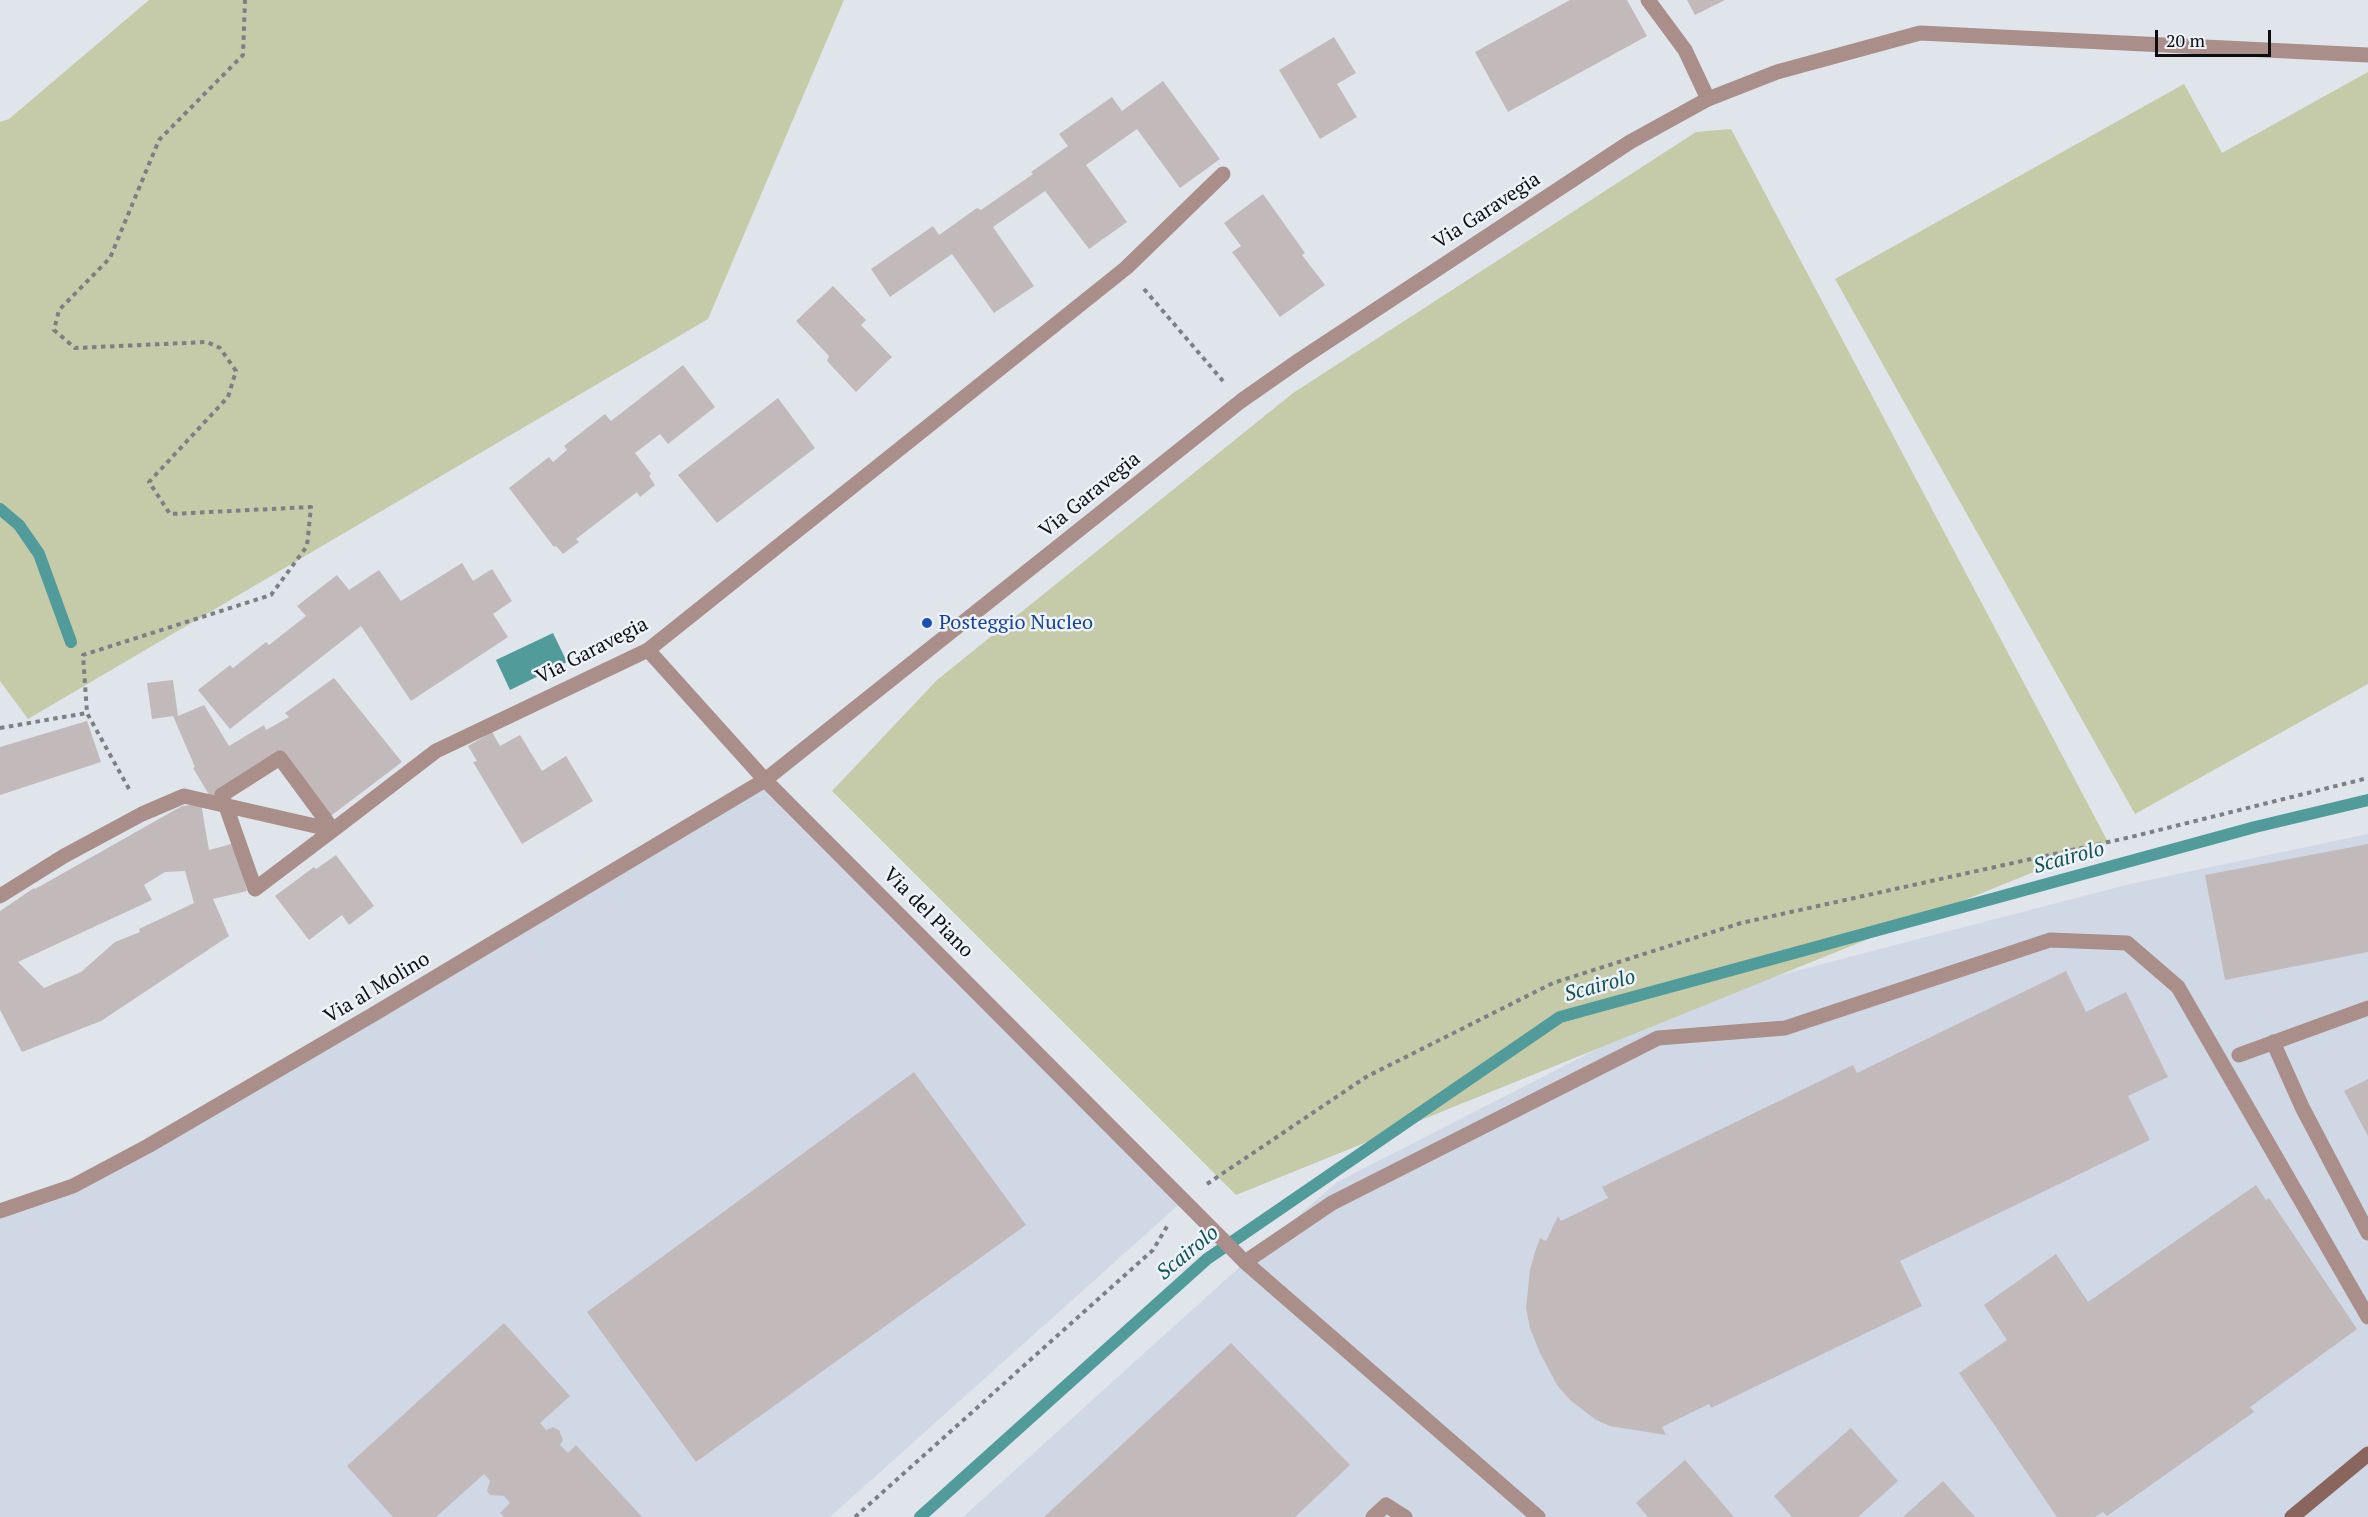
<!DOCTYPE html>
<style>
body{margin:0}
#map{position:relative;width:2368px;height:1517px;overflow:hidden;background:#e0e5ec;font-family:"PT Serif",serif}
canvas{display:block}
.scale{position:absolute;left:2155px;top:30px;width:116px;height:27px;box-sizing:border-box;border:3px solid #0d0e10;border-top:0;padding-left:8px;font-size:18px;line-height:21px;white-space:nowrap;color:#0d0e10;-webkit-text-stroke:4px #eef2f9;paint-order:stroke}
</style>
<div id="map">
<canvas width="2368" height="1517"></canvas>
<div class="scale">20 m</div>
</div>
<script>
const ctx = document.querySelector('canvas').getContext('2d');
ctx.lineJoin = 'round';
function paint(path, color) { ctx.fillStyle = color; ctx.fill(path, 'evenodd'); }
const shape = rows => new Path2D(rows.map(r => 'M' + r).join(''));
function strokePath(path, color, width, dash) { ctx.strokeStyle = color; ctx.lineWidth = width; ctx.lineCap = dash ? 'butt' : 'round'; ctx.setLineDash(dash || []); ctx.stroke(path); }
function drawText(font, color, halo, rows, align = 'center') {
  ctx.font = font + ' "PT Serif",serif'; ctx.lineWidth = 5; ctx.setLineDash([]); ctx.textBaseline = 'middle'; ctx.strokeStyle = halo; ctx.fillStyle = color; for (const [text, x, y, turn = 0] of rows) {
    ctx.save(); ctx.translate(x, y); ctx.rotate((+turn || 0) * Math.PI / 180); ctx.textAlign = isNaN(turn) ? turn : align; if (halo) ctx.strokeText(text, 0, 0); ctx.fillText(text, 0, 0); ctx.restore();
  }
}
const built = shape([
 [765,780,1184,1200,830,1517,0,1517,0,1211,148,1146],
 [2368,834,2368,1517,963,1517,1245,1262,1337,1182,1703,995,2130,884]
]);
const green = shape([
 [149,0,844,0,708,319,28,719,0,681,0,122,9,119],
 [2368,72,2368,684,2135,814,1835,279,2184,84,2222,153],
 [1731,129,2108,842,1236,1195,832,791,937,680,1293,393,1696,132]
]);
const water = shape([
 [553,633,567,662,510,690,496,660]
]);
const stream = shape([
 [0,509,19,525,39,554,71,642],
 [920,1517,1207,1259,1560,1017,2255,827,2368,800]
]);
const building = shape([
 [1570,0,1627,0,1647,36,1508,112,1475,52],
 [1687,0,1725,0,1695,15],
 [1334,37,1356,73,1337,84,1357,117,1320,139,1279,70],
 [1163,81,1220,159,1180,188,1137,129,1086,165,1127,222,1089,249,1045,191,993,227,1034,286,994,313,952,254,890,297,871,269,933,226,939,235,977,208,981,210,1033,174,1031,172,1068,146,1059,134,1112,97,1122,111],
 [1263,194,1305,253,1302,255,1325,285,1280,317,1232,252,1241,246,1224,223],
 [833,286,866,320,861,325,892,357,856,392,827,361,829,356,796,321],
 [683,365,715,407,668,444,660,434,635,453,651,474,649,476,655,485,640,497,637,492,576,539,579,542,563,554,556,546,554,547,509,488,549,457,553,462,567,450,564,446,605,414,611,421],
 [778,398,815,448,717,523,678,475],
 [462,563,473,581,492,569,512,601,493,614,508,637,411,701,361,626,230,729,198,690,230,665,233,668,266,642,269,645,306,616,297,606,337,575,349,590,379,570,401,601],
 [334,678,402,762,328,818,302,776,285,752,211,798,193,768,195,767,173,716,152,719,147,683,173,680,178,716,204,705,229,746,264,725,266,730,289,717,285,713],
 [87,721,101,762,0,795,0,747],
 [492,732,500,746,520,735,542,771,566,756,593,801,522,844,473,762,477,761,468,746],
 [201,804,209,850,235,843,247,891,213,899,229,936,101,1021,22,1052,0,1010,0,911,34,888,35,889,182,806],
 [185,871,194,903,139,929,140,932,115,942,81,972,44,988,18,962,152,900,144,885,165,872],
 [2368,844,2368,952,2225,980,2205,875],
 [336,855,374,906,349,925,342,915,309,940,275,896,314,867,316,869],
 [2066,971,2086,1012,2126,992,2168,1077,2128,1096,2150,1140,1900,1261,1922,1306,1711,1408,1709,1404,1662,1427,1666,1435,1610,1426,1596,1420,1570,1400,1557,1385,1539,1351,1530,1328,1526,1308,1530,1270,1535,1252,1540,1238,1546,1241,1558,1216,1561,1221,1608,1198,1602,1187,1853,1065,1857,1073],
 [914,1072,1026,1225,696,1462,587,1312],
 [2368,1079,2368,1136,2344,1091],
 [2256,1185,2266,1200,2269,1198,2357,1329,2250,1407,2254,1412,2107,1516,2103,1512,2095,1517,2057,1517,1959,1373,2007,1340,1984,1305,2056,1254,2088,1302],
 [504,1323,570,1396,540,1423,546,1430,553,1427,559,1430,563,1440,560,1445,568,1453,576,1445,642,1517,504,1517,500,1513,510,1503,504,1496,490,1495,487,1491,490,1481,484,1474,436,1517,393,1517,347,1466],
 [1231,1343,1350,1465,1295,1517,1044,1517],
 [1851,1428,1898,1481,1858,1517,1792,1517,1774,1496],
 [1685,1460,1734,1517,1648,1517,1636,1503],
 [1943,1481,1975,1517,1903,1517]
]);
const path = shape([
 [1144,289,1223,381],
 [0,728,87,713],
 [129,789,87,713,83,655,271,595,307,546,311,507,170,514,149,482,228,397,236,371,220,348,207,342,75,348,54,330,59,310,110,258,159,140,243,55,245,0],
 [1207,1184,1366,1077,1553,983,1741,923,2131,837,2368,778],
 [855,1517,1153,1250,1169,1223]
]);
const service = shape([
 [1648,0,1685,50,1708,99],
 [2273,1042,2302,1107,2368,1233],
 [2239,1055,2368,1008],
 [1245,1262,1332,1203,1658,1038,1785,1028,2050,940,2127,943,2178,987,2368,1317],
 [1373,1517,1386,1505,1405,1517]
]);
const minor = shape([
 [648,650,765,780,1245,1262,1538,1517],
 [280,758,333,830,255,889,222,795,280,758],
 [0,896,64,856,142,814,184,796,333,830,436,751,648,650,1126,268,1223,174],
 [0,1211,73,1186,148,1146,374,1014,765,780,1241,401,1301,359,1630,142,1708,99,1777,72,1920,33,2368,55]
]);
const secondary = shape([
 [2292,1517,2368,1454]
]);
const markers = [
 [927,623,6,"#1a4fb4"]
];
const streetNames = [
 ["Via Garavegia",1487,211,-33],
 ["Via Garavegia",1090,495,-39],
 ["Via Garavegia",592,651,-27],
 ["Via del Piano",928,913,45],
 ["Via al Molino",377,988,-31]
];
const transitNames = [
 ["Posteggio Nucleo",939,623]
];
const waterNames = [
 ["Scairolo",2069,858,-15],
 ["Scairolo",1600,986,-15],
 ["Scairolo",1188,1253,-39]
];
paint(built, '#d0d8e6');
paint(green, '#c5cba8');
paint(water, '#529b9b');
strokePath(stream, '#529b9b', 12);
paint(building, '#c2b9bb');
strokePath(path, '#7c8084', 4, [4.5, 4.5]);
strokePath(service, '#a98e89', 15);
strokePath(minor, '#a98e89', 15);
strokePath(secondary, '#8a655e', 15);
for (const [x, y, r, color] of markers) { const dot = new Path2D(); dot.arc(x, y, r, 0, 2 * Math.PI); ctx.fillStyle = color; ctx.fill(dot); strokePath(dot, '#eef2f9', 2); }
drawText('20px', '#0d0e10', '#eef2f9', streetNames);
drawText('20px', '#164399', '#eef2f9', transitNames, 'left');
drawText('italic 21px', '#135353', '#eef2f9', waterNames);
</script>
